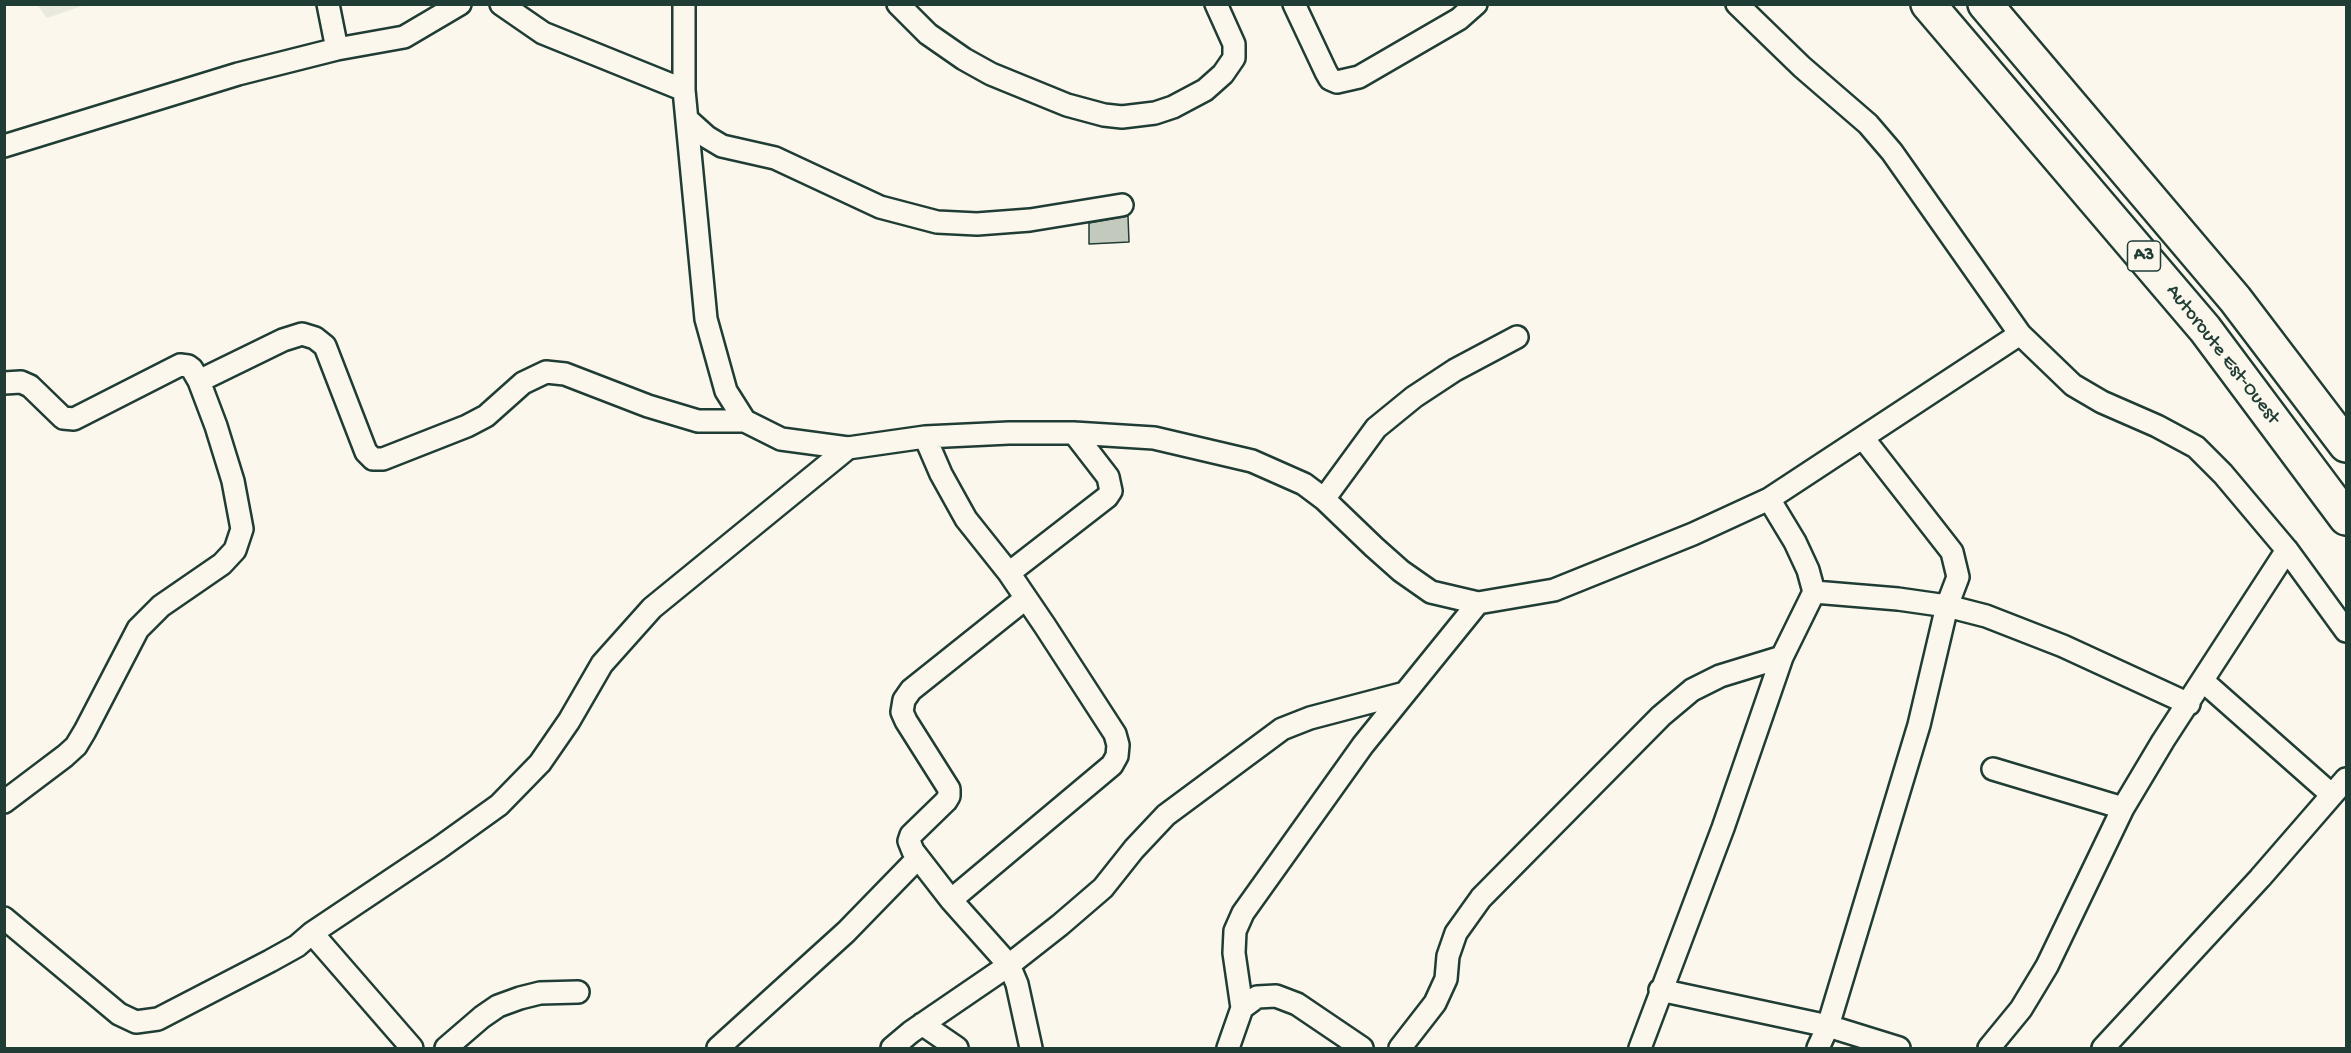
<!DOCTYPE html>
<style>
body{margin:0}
#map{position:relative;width:2351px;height:1053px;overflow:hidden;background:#fbf7ec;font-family:"Gochi Hand",sans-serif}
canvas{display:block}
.frame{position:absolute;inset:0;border:6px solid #1f3d34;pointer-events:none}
</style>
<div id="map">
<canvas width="2351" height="1053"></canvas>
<div class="frame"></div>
</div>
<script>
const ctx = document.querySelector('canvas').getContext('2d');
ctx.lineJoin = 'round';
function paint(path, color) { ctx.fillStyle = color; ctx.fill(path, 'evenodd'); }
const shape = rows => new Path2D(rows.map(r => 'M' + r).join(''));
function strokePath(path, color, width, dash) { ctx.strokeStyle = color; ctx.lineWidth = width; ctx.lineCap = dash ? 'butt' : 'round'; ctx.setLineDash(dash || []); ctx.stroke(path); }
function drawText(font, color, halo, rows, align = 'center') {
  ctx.font = font + ' "Gochi Hand",sans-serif'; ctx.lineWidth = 6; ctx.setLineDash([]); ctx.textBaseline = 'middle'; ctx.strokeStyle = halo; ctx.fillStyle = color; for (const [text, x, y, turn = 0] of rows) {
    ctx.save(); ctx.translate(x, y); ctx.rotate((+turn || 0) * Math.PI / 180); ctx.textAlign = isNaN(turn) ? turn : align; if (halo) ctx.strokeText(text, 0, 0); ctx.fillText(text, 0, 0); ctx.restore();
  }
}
const built = shape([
 [37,5,85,5,47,18]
]);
const building = shape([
 [1128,216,1129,242,1089,244,1089,223,1128,216]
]);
const minor = shape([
 [328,4,337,49],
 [501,4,543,33,684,90],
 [684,4,684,90,706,319,726,391,745,421,781,439,848,448,925,437,1009,433,1074,433,1154,438,1252,461,1304,484,1324,499,1374,547,1401,571,1431,592,1478,603,1554,590,1693,534,1769,499,2020,334],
 [898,4,928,34,964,59,991,74,1067,105,1104,115,1122,117,1155,113,1173,107,1205,90,1223,74,1234,58,1234,44,1216,4],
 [1294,4,1326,72,1330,79,1337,82,1359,77,1459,19,1476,4],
 [1737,4,1802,67,1868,124,1892,152,2020,334,2073,385,2102,402,2157,426,2196,447,2223,474,2287,550,2346,631],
 [687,119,707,137,722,146,775,158,880,207,937,222,977,224,1030,220,1122,205],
 [4,146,238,74,337,49,404,37,460,4],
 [199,381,283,340,302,334,315,338,325,346,366,452,373,459,383,459,467,426,486,416,523,383,546,372,565,374,648,406,698,421,745,421],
 [4,383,21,382,30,386,63,418,74,419,180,365,188,366,192,369,199,381,216,426,233,481,242,529,235,550,222,564,161,606,138,629,85,731,76,746,65,756,4,802],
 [925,437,941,474,966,519,1009,573,1045,626,1115,734,1118,745,1117,756,1112,765,951,900],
 [1324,499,1376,428,1414,397,1455,370,1517,337],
 [1009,573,1107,497,1111,491,1108,477,1074,433],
 [1814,592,1898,599,1947,606,1986,616,2063,646,2189,704],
 [1025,599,911,690,904,700,902,712,906,721,949,789,949,796,946,801,911,835,909,841,913,851,951,900,1009,965,1017,984,1031,1048],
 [2203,681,2332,795],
 [1993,769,2123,808],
 [4,918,119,1014,136,1022,158,1019,270,961,297,946,312,933,439,848,499,805,540,763,569,721,602,664,652,608,848,448],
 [312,933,412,1048],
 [1660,990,1828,1026,1899,1048],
 [1242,1008,1234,953,1235,931,1243,913,1363,745,1478,603],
 [922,1024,957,1048],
 [446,1048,482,1017,498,1006,520,998,540,993,578,992],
 [718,1048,846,932,917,859],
 [892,1048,911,1032,1009,965,1060,925,1103,888,1134,849,1166,815,1282,729,1310,718,1405,693],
 [1228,1048,1242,1008,1257,997,1276,996,1297,1004,1362,1048],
 [1400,1048,1435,1003,1446,979,1448,956,1456,933,1481,898,1661,716,1692,690,1720,676,1782,657],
 [1640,1048,1723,828,1782,657,1814,592,1808,570,1795,542,1769,499],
 [1818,1048,1828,1026,1919,725,1947,606,1958,577,1952,552,1863,438],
 [1989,1048,2021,1009,2047,966,2123,808,2163,741,2287,550],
 [2103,1048,2260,878,2346,779]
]);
const motorway = shape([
 [1928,4,2205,329,2346,518],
 [1985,4,2235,299,2346,445]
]);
const shields = [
 [2144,256,33]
];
const shieldNames = [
 ["A3",2144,256]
];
const streetNames = [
 ["Autoroute Est-Ouest",2222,355,52]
];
paint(built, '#eae9de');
paint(building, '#c4c9be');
strokePath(building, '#1f3d34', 1.5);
strokePath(minor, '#1f3d34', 26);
strokePath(motorway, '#1f3d34', 38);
strokePath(minor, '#fbf7ec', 21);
strokePath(motorway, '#fbf7ec', 33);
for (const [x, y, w] of shields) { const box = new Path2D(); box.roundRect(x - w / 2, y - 15, w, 30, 4.5); ctx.fillStyle = '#fbf7ec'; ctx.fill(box); strokePath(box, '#1f3d34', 1.5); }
drawText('bold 18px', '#1f3d34', null, shieldNames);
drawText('20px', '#1f3d34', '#fbf7ec', streetNames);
</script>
